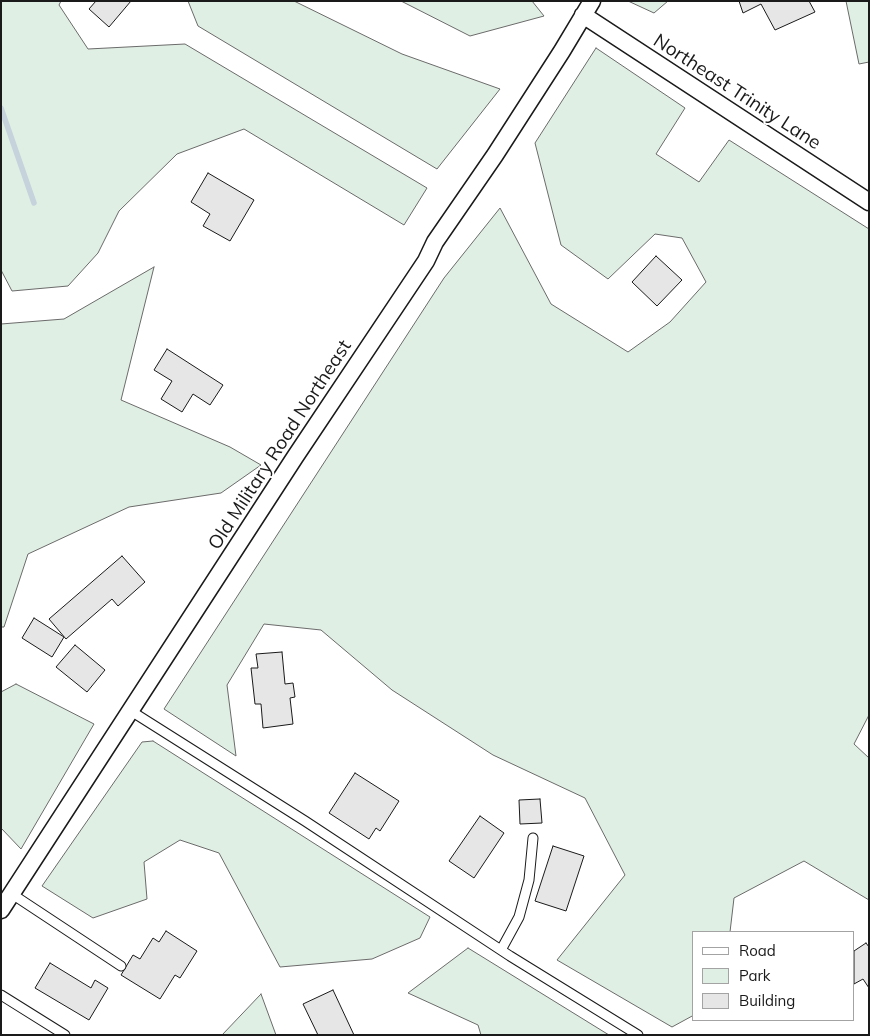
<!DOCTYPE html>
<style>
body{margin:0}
#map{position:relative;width:870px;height:1036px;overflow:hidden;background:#fff;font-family:Mulish,sans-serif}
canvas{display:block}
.frame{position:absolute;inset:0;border:2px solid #1a1a1a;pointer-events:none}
.legend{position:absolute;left:692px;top:931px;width:162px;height:90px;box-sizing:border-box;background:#fff;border:1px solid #a3a3a3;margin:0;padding:6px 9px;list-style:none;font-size:15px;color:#1a1a1a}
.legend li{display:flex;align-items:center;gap:10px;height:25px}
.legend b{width:25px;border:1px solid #a3a3a3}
</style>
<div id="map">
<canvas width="870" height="1036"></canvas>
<div class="frame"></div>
<ul class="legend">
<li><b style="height:6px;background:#fff"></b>Road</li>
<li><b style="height:14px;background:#e0efe3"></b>Park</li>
<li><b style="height:14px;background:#e6e6e6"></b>Building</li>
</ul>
</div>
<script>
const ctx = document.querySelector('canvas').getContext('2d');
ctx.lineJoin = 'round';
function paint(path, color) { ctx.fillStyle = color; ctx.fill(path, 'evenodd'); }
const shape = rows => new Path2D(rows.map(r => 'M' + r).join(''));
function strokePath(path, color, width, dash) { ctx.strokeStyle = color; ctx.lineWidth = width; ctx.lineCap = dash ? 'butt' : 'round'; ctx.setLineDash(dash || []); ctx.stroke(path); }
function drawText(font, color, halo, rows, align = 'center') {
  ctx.font = font + ' Mulish,sans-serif'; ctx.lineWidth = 4; ctx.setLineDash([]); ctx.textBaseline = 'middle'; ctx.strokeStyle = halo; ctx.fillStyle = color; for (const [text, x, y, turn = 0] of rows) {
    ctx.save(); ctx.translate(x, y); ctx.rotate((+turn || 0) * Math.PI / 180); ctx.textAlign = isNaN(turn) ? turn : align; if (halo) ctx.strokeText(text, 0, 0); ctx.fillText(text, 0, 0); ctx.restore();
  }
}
const green = shape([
 [1,1,61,1,59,5,88,49,185,44,427,188,404,225,244,129,177,154,119,211,98,253,68,286,12,291,1,270,1,1],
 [188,1,294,1,402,54,500,89,437,169,198,26,188,1],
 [401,1,532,1,544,16,470,36,401,1],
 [628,1,668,1,654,13,628,1],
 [846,1,869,1,869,62,859,64,846,1],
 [596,48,685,108,656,154,699,182,729,140,869,229,869,715,854,744,869,758,869,900,804,861,734,898,730,932,694,932,694,1015,672,1027,557,960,625,875,585,798,493,755,392,690,321,630,264,624,227,685,236,756,164,709,444,278,500,208,551,304,628,352,670,322,706,282,682,238,655,234,608,279,561,245,535,143,596,48],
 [154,267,121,400,230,447,261,465,221,493,129,507,28,554,4,627,1,627,1,324,64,319,154,267],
 [16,684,94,724,21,849,1,828,1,692,16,684],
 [153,741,430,917,420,938,372,959,280,967,219,853,180,840,144,862,147,899,93,918,42,886,142,742,153,741],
 [468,948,609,1035,481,1035,478,1025,408,993,468,948],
 [261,994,276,1035,222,1035,261,994]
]);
const stream = shape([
 [1,108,34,203]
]);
const building = shape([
 [96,1,131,1,109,27,89,9,96,1],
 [739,1,809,1,815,12,775,30,761,4,743,13,739,1],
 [208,173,254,200,230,241,203,226,210,214,191,202,208,173],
 [656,256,682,280,657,306,632,282,656,256],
 [167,349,223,385,210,405,193,394,182,412,161,399,172,381,154,370,167,349],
 [122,556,145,582,118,606,112,599,66,639,49,619,122,556],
 [34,618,64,637,52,657,22,638,34,618],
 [75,645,105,670,87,692,56,667,75,645],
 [282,652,285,684,293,683,295,697,290,698,293,724,263,728,261,704,255,704,251,668,258,668,256,654,282,652],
 [355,773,399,801,380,831,376,828,369,839,329,813,355,773],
 [540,799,542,823,520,824,519,800,540,799],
 [480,816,504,833,474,878,449,861,480,816],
 [553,846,584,856,566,911,535,901,553,846],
 [166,931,197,951,180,978,175,975,160,999,121,975,133,955,140,959,153,938,159,942,166,931],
 [866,943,869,947,869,988,863,979,854,984,854,951,866,943],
 [50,963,91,988,95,980,108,988,89,1020,35,988,50,963],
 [333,990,354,1035,318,1035,303,1004,333,990]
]);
const lane = shape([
 [131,711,305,821,510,956,638,1035],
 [12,894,121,966],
 [501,950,519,917,529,880,533,838],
 [1,995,65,1035]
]);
const street = shape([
 [583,15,869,202],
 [1,910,295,457,426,261,435,242,495,155,562,51,592,1]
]);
const streetNames = [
 ["Northeast Trinity Lane",737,92,33],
 ["Old Military Road Northeast",280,445,-57]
];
paint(green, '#e0efe3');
strokePath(green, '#6a6a6a', 1);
strokePath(stream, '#c6d2dc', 5.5);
paint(building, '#e6e6e6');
strokePath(building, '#1a1a1a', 1);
strokePath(lane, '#1a1a1a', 11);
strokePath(street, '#1a1a1a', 19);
strokePath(lane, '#fff', 9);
strokePath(street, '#fff', 16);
drawText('19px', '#1a1a1a', '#fff', streetNames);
</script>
